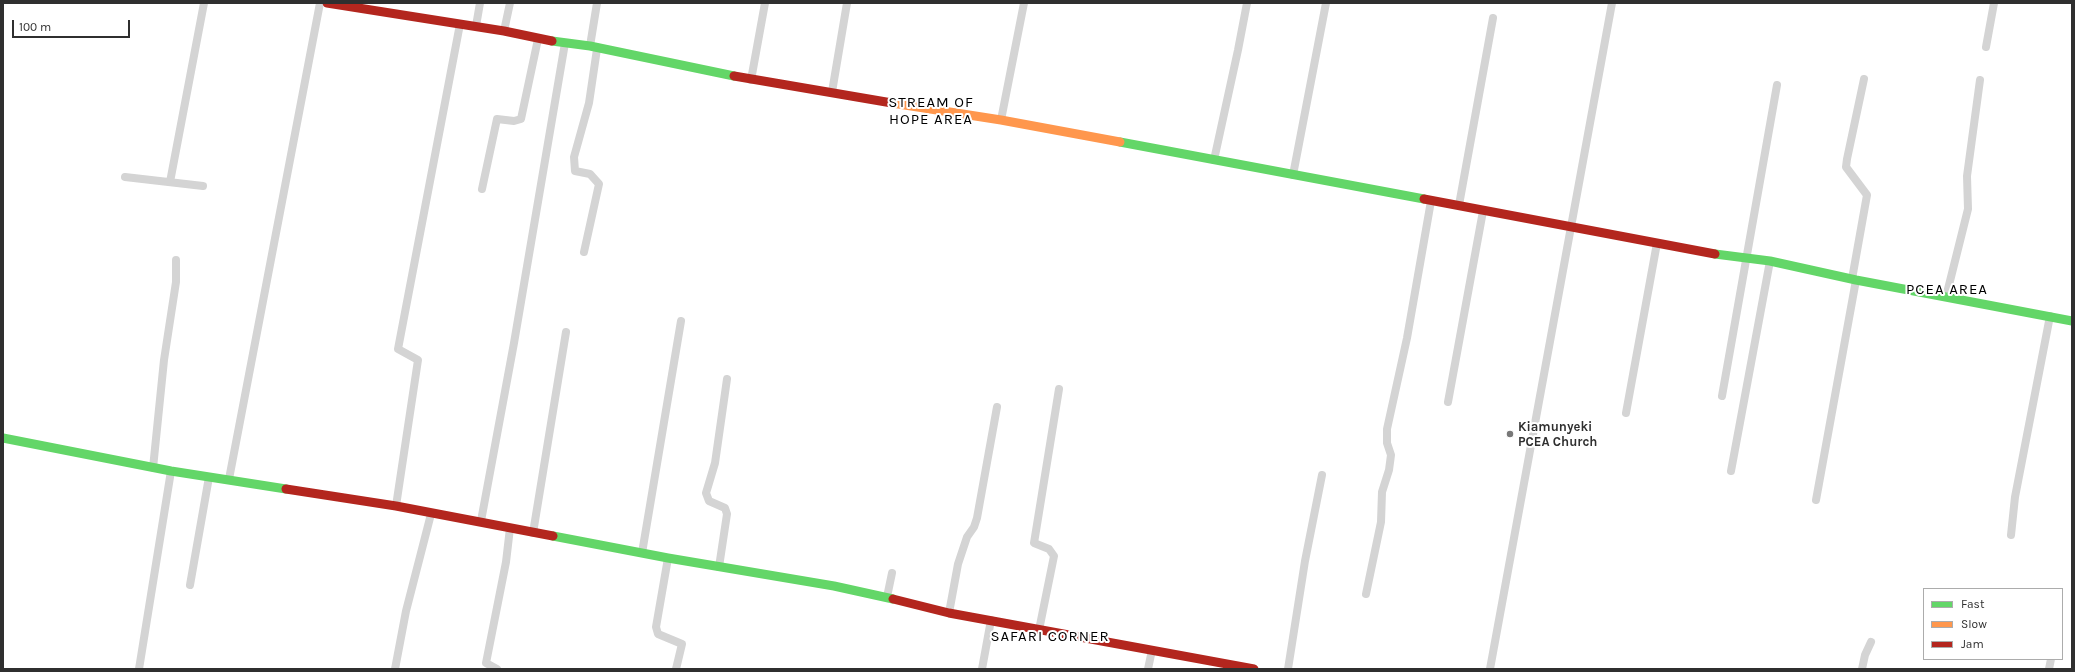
<!DOCTYPE html>
<style>
body{margin:0}
#map{position:relative;width:2075px;height:672px;overflow:hidden;background:#fff;font-family:Karla,sans-serif}
canvas{display:block}
.frame{position:absolute;inset:0;border:4px solid #2f2f2f;pointer-events:none}
.legend{position:absolute;left:1923px;top:588px;width:140px;height:72px;box-sizing:border-box;background:#fff;border:1px solid #acacac;margin:0;padding:5px 7px;list-style:none;font-size:12px;color:#2f2f2f}
.legend li{display:flex;align-items:center;gap:8px;height:20px}
.legend b{width:20px;border:1px solid #acacac}
.scale{position:absolute;left:12px;top:20px;width:118px;height:18px;box-sizing:border-box;border:2px solid #2f2f2f;border-top:0;padding-left:5px;font-size:12px;line-height:14px;white-space:nowrap;color:#2f2f2f;-webkit-text-stroke:3px #fff;paint-order:stroke}
</style>
<div id="map">
<canvas width="2075" height="672"></canvas>
<div class="frame"></div>
<ul class="legend">
<li><b style="height:5px;background:#63d668"></b>Fast</li>
<li><b style="height:5px;background:#ff974d"></b>Slow</li>
<li><b style="height:5px;background:#b3261e"></b>Jam</li>
</ul>
<div class="scale">100 m</div>
</div>
<script>
const ctx = document.querySelector('canvas').getContext('2d');
ctx.lineJoin = 'round';
const shape = rows => new Path2D(rows.map(r => 'M' + r).join(''));
function strokePath(path, color, width, dash) { ctx.strokeStyle = color; ctx.lineWidth = width; ctx.lineCap = dash ? 'butt' : 'round'; ctx.setLineDash(dash || []); ctx.stroke(path); }
function drawText(font, color, halo, rows, align = 'center') {
  ctx.font = font + ' Karla,sans-serif'; ctx.lineWidth = 4; ctx.setLineDash([]); ctx.textBaseline = 'middle'; ctx.strokeStyle = halo; ctx.fillStyle = color; for (const [text, x, y, turn = 0] of rows) {
    ctx.save(); ctx.translate(x, y); ctx.rotate((+turn || 0) * Math.PI / 180); ctx.textAlign = isNaN(turn) ? turn : align; if (halo) ctx.strokeText(text, 0, 0); ctx.fillText(text, 0, 0); ctx.restore();
  }
}
const street = shape([
 [476,26,480,3],
 [504,31,510,3],
 [590,46,597,3],
 [1986,47,1994,3],
 [751,80,765,3],
 [832,92,847,3],
 [1001,120,1024,3],
 [1214,160,1238,50,1247,3],
 [1293,175,1326,3],
 [125,177,203,186],
 [170,182,204,3],
 [482,189,497,119,514,121,521,119,538,39],
 [1459,205,1493,18],
 [584,252,599,184,590,174,575,171,574,157,589,103,597,49],
 [1852,279,1867,195,1846,167,1847,159,1864,79],
 [1946,297,1968,209,1967,176,1980,80],
 [1722,396,1777,85],
 [1448,402,1483,211],
 [1626,413,1657,243],
 [153,468,164,360,176,282,176,260],
 [1731,471,1770,261],
 [229,479,320,3],
 [1816,500,1856,280],
 [396,506,418,360,398,349,460,24],
 [481,521,514,343,565,43],
 [533,533,566,332],
 [2011,535,2015,497,2050,316],
 [642,553,681,321],
 [668,558,656,627,658,634,682,644,676,669],
 [719,567,727,514,725,508,709,501,706,493,715,463,727,379],
 [190,585,209,477],
 [1366,594,1381,522,1382,492,1389,470,1391,455,1387,443,1387,429,1407,338,1431,201],
 [887,597,892,573],
 [949,613,958,564,967,537,974,527,977,518,997,407],
 [1039,630,1054,556,1049,549,1034,543,1059,389],
 [139,669,171,471],
 [395,669,406,611,431,514],
 [497,669,486,663,506,562,510,528],
 [982,669,991,620],
 [1148,669,1152,650],
 [1288,669,1305,561,1322,475],
 [1490,669,1612,3],
 [1862,669,1865,655,1871,642],
 [2049,669,2051,659]
]);
const fast = shape([
 [552,41,590,46,734,76],
 [1120,142,1424,199],
 [1715,254,1770,261,1856,280,2072,321],
 [3,438,171,471,286,489],
 [553,536,668,558,834,586,893,599]
]);
const slow = shape([
 [892,103,1001,120,1120,142]
]);
const jam = shape([
 [327,3,504,31,552,41],
 [734,76,892,103],
 [1424,199,1715,254],
 [286,489,396,506,553,536],
 [893,599,949,613,1254,669]
]);
const markers = [
 [1510,434,4,"#787878"]
];
const poiNames = [
 ["Kiamunyeki",1518,427],
 ["PCEA Church",1518,442]
];
const quarterNames = [
 ["STREAM OF",931,103],
 ["HOPE AREA",931,120],
 ["PCEA AREA",1947,290],
 ["SAFARI CORNER",1050,637]
];
strokePath(street, '#d4d4d4', 8);
strokePath(fast, '#63d668', 9);
strokePath(slow, '#ff974d', 9);
strokePath(jam, '#b3261e', 9);
for (const [x, y, r, color] of markers) { const dot = new Path2D(); dot.arc(x, y, r, 0, 2 * Math.PI); ctx.fillStyle = color; ctx.fill(dot); strokePath(dot, '#fff', 1.5); }
drawText('bold 13px', '#2f2f2f', '#fff', poiNames, 'left');
ctx.letterSpacing = '1px';
drawText('15px', '#000', '#fff', quarterNames);
ctx.letterSpacing = '0px';
</script>
